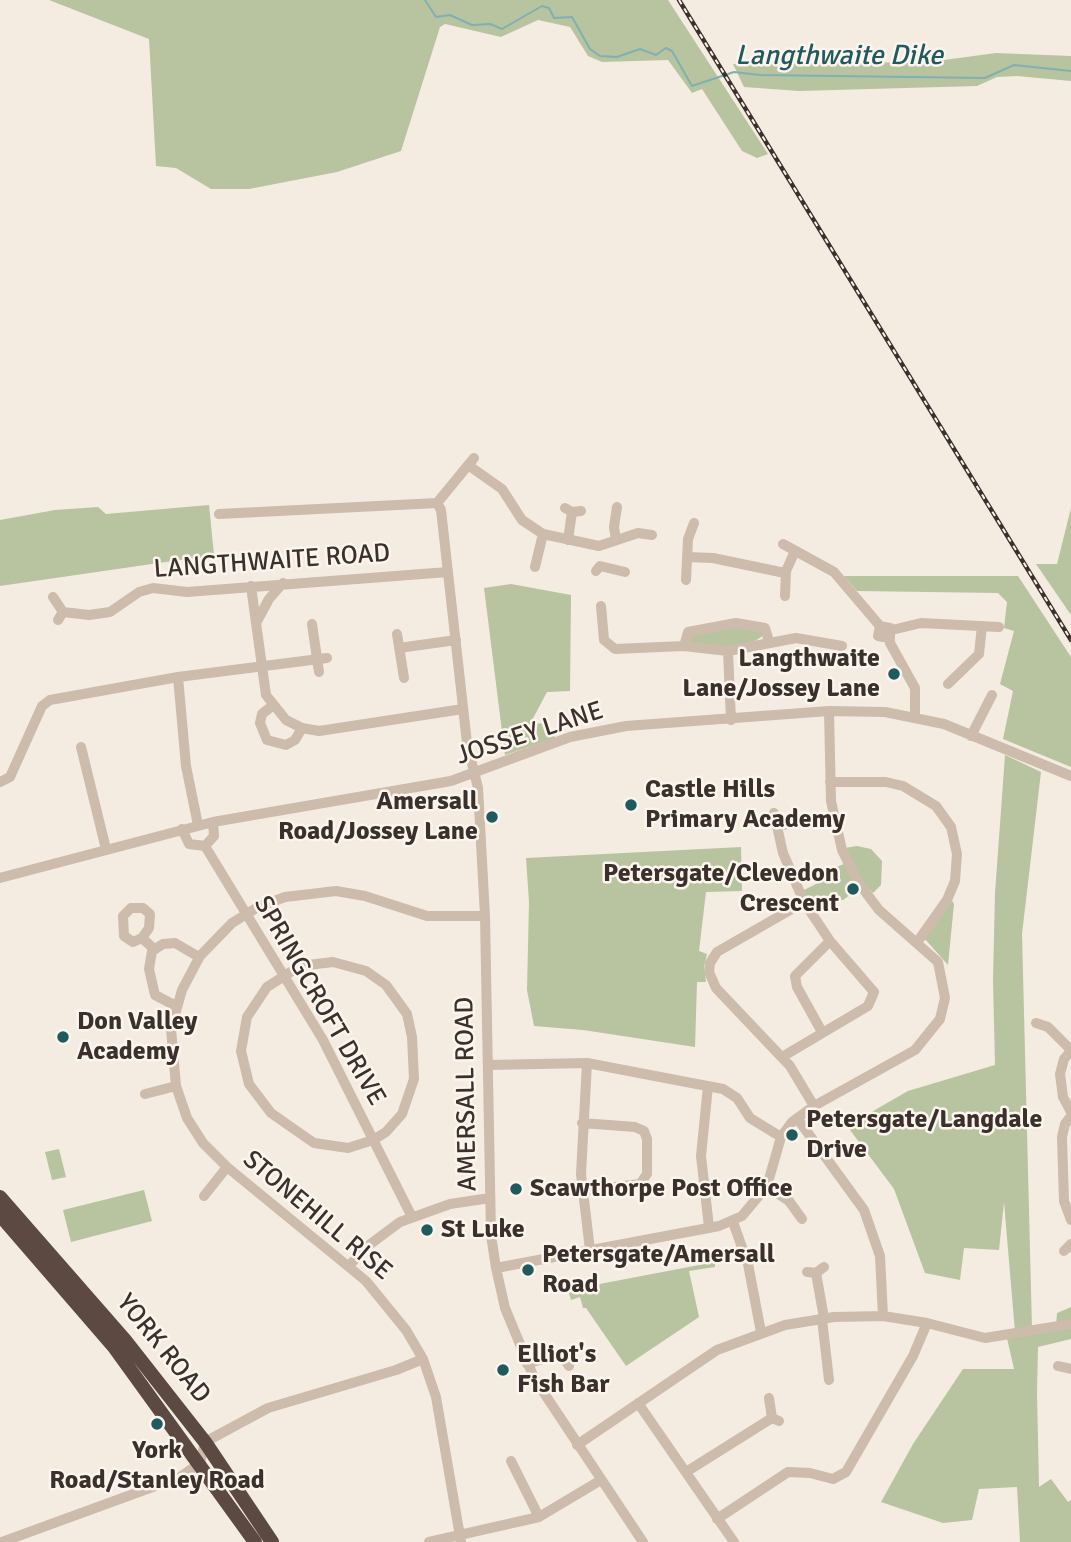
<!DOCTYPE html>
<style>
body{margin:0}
canvas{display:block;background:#f4ebe1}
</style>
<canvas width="1071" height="1542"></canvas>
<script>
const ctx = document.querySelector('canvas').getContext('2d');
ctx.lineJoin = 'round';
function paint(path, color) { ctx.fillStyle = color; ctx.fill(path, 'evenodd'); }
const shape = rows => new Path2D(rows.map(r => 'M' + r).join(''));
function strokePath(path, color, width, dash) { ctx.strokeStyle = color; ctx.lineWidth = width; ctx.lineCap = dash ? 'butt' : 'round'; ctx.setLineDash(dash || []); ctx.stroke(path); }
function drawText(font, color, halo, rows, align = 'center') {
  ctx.font = font + ' Signika,sans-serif'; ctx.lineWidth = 5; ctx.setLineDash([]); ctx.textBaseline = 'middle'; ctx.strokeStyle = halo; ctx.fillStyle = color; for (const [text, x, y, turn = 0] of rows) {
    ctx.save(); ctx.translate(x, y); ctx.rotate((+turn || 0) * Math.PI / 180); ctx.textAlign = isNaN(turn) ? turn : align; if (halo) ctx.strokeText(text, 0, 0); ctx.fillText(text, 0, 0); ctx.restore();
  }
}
const green = shape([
 [49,0,668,0,768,154,757,158,742,151,702,89,692,93,668,60,602,62,588,56,570,27,538,20,501,37,445,24,440,27,401,151,337,172,249,189,211,189,176,168,156,166,149,39],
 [996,53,1071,56,1071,81,1017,76,997,77,977,86,799,91,744,87,733,64,929,62],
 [209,505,214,555,0,586,0,520,55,510,98,507,106,514],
 [1071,508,1071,615,1036,564,1057,564],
 [844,576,1018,576,1071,657,1071,767,1003,739,1013,691,1000,684,1014,631,1004,628,1007,602,998,593,857,591],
 [511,584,571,595,570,691,547,692,530,724,548,723,555,738,505,755,484,588],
 [721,626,762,630,764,635,755,641,727,647,690,644,687,636],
 [1005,755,1041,772,1022,934,1032,1329,1056,1326,1057,1313,1071,1307,1071,1339,1038,1347,1037,1393,1039,1487,1051,1479,1068,1502,1071,1500,1071,1542,1020,1542,1017,1487,979,1489,972,1520,943,1523,881,1502,913,1444,963,1369,1014,1369,1006,1334,1015,1332,1004,1202,999,1250,964,1248,960,1280,925,1273,894,1189,847,1126,908,1091,995,1065,993,980,995,893],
 [857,846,871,849,882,861,881,885,873,893,856,874,845,848],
 [741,847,742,891,706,892,699,951,707,954,704,967,706,982,697,982,695,1047,583,1030,534,1026,527,990,529,902,526,858],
 [844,864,858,889,843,900,828,899,813,910,802,891,818,883,826,871],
 [951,899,954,904,948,965,924,938],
 [59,1149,66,1177,52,1180,45,1152],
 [144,1190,152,1221,71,1242,63,1210],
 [715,1262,715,1267,689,1271,699,1317,626,1366,586,1308,583,1308,580,1297,571,1300,568,1290]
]);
const stream = shape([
 [425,0,436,17,450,15,472,25,490,24,502,29,542,6,549,8,554,18,572,17,590,49,600,56,617,57,640,49,656,55,666,48,672,51,692,86,734,72,760,75,985,78,1014,65,1071,71]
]);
const minor = shape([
 [468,465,502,489,522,520,543,534,599,546,638,533,652,535],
 [437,503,441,510,467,743,478,788,485,916,491,1235,496,1268,505,1308,534,1378,643,1542],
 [437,503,474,458],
 [565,508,572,512,581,511],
 [219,514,437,503],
 [568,540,572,512],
 [616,540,614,527,617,507],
 [783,544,834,572,880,626],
 [687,557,713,558,785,573],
 [535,567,543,534],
 [596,571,600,566,625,572],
 [686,580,688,539,694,523],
 [283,583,269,599,256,623,266,695,286,720,302,728,319,731,463,709],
 [251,586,256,623],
 [785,596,786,571,795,551],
 [53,597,63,612,58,620],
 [601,606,604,640,615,649,684,646,728,651,796,638,842,646],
 [63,612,89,615,110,612,139,592,153,588,187,592,448,572],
 [312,624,319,672],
 [892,630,921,623,999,627],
 [397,634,404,678],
 [889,638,878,636,880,626,890,628,890,643,915,688,915,715],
 [684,646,688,632,736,623,765,628,769,641],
 [399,648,456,640],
 [728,651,731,720],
 [178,677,186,766,198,825],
 [948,684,979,654,982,626],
 [272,706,262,714,260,723,267,740,286,745,295,740,302,728],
 [971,736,992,695],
 [81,747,106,849],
 [0,782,10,777,42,706,50,700,178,677,327,658],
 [830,782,886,782,903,786,936,806,951,827,957,854,955,881,947,900,918,941],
 [774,813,783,853,804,902,830,941,874,992,868,1006,782,1057],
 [777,826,833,816],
 [182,829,189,844,205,846,214,836,213,822],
 [205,846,323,1040,412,1217],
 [0,878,213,822,451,781,570,737,626,726,829,711,885,712,944,724,1071,776],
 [804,902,717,952,710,963,709,972,716,988,790,1066,814,1106],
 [142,938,149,928,150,914,143,908,131,908,123,916,124,936,133,942,142,938,154,949],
 [333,962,366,971,386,985,407,1014,412,1037,414,1079,402,1114,386,1132,373,1140,348,1148,314,1143,271,1113,249,1084,241,1051,247,1017,267,987,300,966,333,962],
 [176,1006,155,995,149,969,152,951,163,944,175,943,199,957],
 [1036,1023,1048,1027,1071,1050],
 [822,1032,797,987,795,976,830,941],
 [1071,1051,1064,1059,1060,1074,1063,1097,1071,1112],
 [587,1063,581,1174,590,1250],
 [488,1065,587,1063,723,1089,737,1098,750,1118,781,1137],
 [708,1086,701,1156,709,1227],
 [145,1094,176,1086],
 [1071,1116,1065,1124,1062,1137,1064,1201,1071,1220],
 [797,1118,864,1210,880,1256,883,1316],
 [767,1186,789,1201,802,1219],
 [582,1191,640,1184,647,1174,647,1139,644,1131,635,1127,582,1123],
 [204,1196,227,1167],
 [733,1222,748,1264,761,1332],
 [1064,1251,1071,1244],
 [349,1266,365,1248,400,1222,450,1204,490,1198],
 [496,1268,719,1226,742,1216,767,1186,781,1137,792,1122,814,1106,915,1050,940,1019,945,998,938,962,879,910,858,882,842,850,831,801,829,711],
 [807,1272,816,1273,824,1267],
 [816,1273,824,1318],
 [822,1319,829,1380],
 [527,1364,560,1353,569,1366],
 [1058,1366,1071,1369],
 [769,1398,772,1418,779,1421],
 [638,1403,734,1542],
 [577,1445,717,1350,785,1325,834,1317,883,1316,927,1323,985,1338,1071,1324],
 [511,1461,539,1517],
 [686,1472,772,1418],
 [717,1519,788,1472,810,1473,833,1479,846,1472,913,1356,927,1323],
 [2,1542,180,1477,200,1463,205,1442,268,1408,396,1370,423,1359],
 [429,1542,539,1517,601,1480],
 [461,1542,436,1397,423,1359,406,1330,366,1281,227,1167,203,1143,187,1118,176,1086,171,1029,182,990,200,956,232,923,258,907,285,897,336,891,365,896,427,916,485,916]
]);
const highway = shape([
 [0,1197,125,1340,205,1442,272,1542],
 [0,1215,114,1347,255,1542]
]);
const rail = shape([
 [679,0,1071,640]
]);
const markers = [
 [894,674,7,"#1f5a5e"],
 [631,805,7,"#1f5a5e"],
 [492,817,7,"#1f5a5e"],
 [853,889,7,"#1f5a5e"],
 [63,1037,7,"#1f5a5e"],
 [792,1135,7,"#1f5a5e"],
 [516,1189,7,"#1f5a5e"],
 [427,1230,7,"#1f5a5e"],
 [528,1270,7,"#1f5a5e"],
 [503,1370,7,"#1f5a5e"],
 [157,1424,7,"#1f5a5e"]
];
const streetNames = [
 ["LANGTHWAITE ROAD",272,562,-4],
 ["JOSSEY LANE",530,734,-18],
 ["SPRINGCROFT DRIVE",319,1001,60],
 ["AMERSALL ROAD",467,1094,-91],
 ["STONEHILL RISE",317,1216,40],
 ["YORK ROAD",163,1349,51]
];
const poiNames = [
 ["Langthwaite",880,659,"right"],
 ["Lane/Jossey Lane",880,689,"right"],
 ["Castle Hills",645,790],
 ["Primary Academy",645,820],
 ["Amersall",478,802,"right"],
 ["Road/Jossey Lane",478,832,"right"],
 ["Petersgate/Clevedon",839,874,"right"],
 ["Crescent",839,904,"right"],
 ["Don Valley",77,1022],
 ["Academy",77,1052],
 ["Petersgate/Langdale",806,1120],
 ["Drive",806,1150],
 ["Scawthorpe Post Office",530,1189],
 ["St Luke",441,1230],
 ["Petersgate/Amersall",542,1255],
 ["Road",542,1285],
 ["Elliot's",517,1355],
 ["Fish Bar",517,1385],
 ["York",157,1451,"center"],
 ["Road/Stanley Road",157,1481,"center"]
];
const waterNames = [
 ["Langthwaite Dike",839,57]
];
paint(green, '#b8c4a0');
strokePath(stream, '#7fb0b2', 2);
strokePath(minor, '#cdbbac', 10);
strokePath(highway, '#5c4a42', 14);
strokePath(rail, '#3b302b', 4.5);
strokePath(rail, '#fbf5ee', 2, [5]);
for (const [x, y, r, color] of markers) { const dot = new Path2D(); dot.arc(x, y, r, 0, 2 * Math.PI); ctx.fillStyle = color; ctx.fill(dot); strokePath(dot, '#fbf5ee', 2.5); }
drawText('26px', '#3b302b', '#fbf5ee', streetNames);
drawText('bold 26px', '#3b302b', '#fbf5ee', poiNames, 'left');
drawText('italic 28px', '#1f5a5e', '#fbf5ee', waterNames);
</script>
